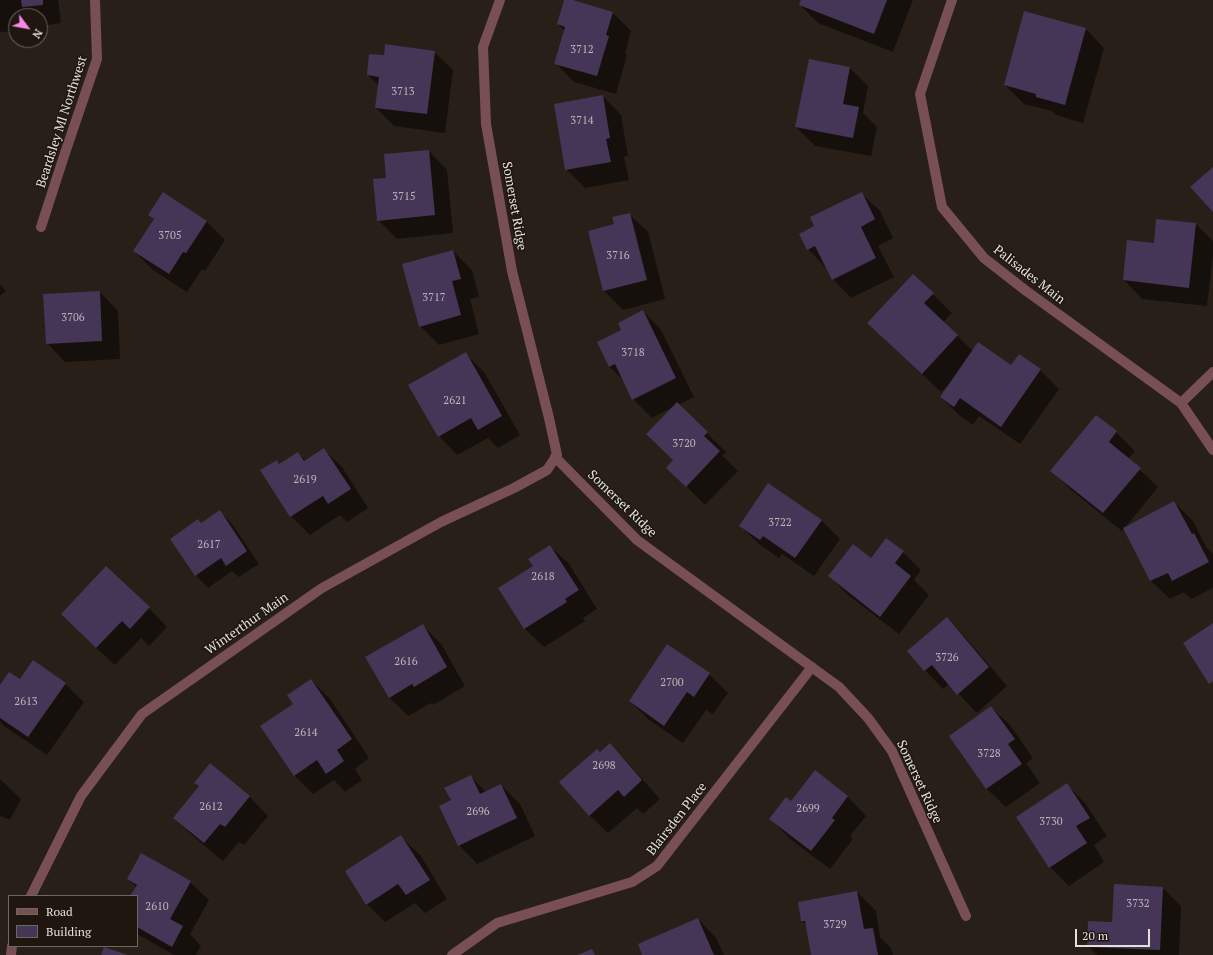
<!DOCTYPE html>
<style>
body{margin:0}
#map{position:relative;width:1213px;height:955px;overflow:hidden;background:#281f18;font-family:"PT Serif",serif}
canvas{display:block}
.legend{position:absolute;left:8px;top:895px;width:130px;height:52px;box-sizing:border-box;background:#1e160f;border:1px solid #6e6761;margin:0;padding:5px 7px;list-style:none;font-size:12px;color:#e6e0db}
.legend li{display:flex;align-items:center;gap:8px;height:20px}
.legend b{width:20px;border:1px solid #6e6761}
.north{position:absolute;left:8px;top:8px;width:40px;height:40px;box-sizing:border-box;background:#1e160f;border:1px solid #6e6761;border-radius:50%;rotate:122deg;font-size:11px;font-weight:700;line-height:16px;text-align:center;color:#e6e0db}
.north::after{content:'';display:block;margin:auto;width:14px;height:18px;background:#f987e8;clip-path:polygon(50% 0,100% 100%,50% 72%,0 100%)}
.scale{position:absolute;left:1075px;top:929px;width:75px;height:18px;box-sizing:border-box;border:2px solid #e6e0db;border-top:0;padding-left:5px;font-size:12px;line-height:14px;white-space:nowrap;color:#e6e0db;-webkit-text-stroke:3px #1e160f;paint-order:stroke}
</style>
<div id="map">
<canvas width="1213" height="955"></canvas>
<ul class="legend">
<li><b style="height:5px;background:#785054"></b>Road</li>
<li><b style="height:11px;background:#453556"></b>Building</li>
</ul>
<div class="north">N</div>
<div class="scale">20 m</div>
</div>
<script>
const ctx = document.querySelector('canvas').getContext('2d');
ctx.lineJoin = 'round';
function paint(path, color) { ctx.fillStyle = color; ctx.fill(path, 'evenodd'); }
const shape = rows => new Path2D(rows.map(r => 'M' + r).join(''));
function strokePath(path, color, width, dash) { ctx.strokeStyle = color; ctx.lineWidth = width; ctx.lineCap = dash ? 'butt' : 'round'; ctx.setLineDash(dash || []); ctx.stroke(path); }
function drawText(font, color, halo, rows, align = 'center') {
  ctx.font = font + ' "PT Serif",serif'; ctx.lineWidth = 3; ctx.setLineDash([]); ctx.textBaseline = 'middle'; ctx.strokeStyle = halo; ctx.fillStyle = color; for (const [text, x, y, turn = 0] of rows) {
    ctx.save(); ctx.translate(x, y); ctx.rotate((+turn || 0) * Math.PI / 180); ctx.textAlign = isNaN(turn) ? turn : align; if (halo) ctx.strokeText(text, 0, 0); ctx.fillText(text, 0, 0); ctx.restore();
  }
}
const shadow = shape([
 [0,0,58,0,61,23,41,26,40,16,16,16,16,18,11,18,13,31,0,32],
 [565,0,570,0,612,12,631,31,625,53,627,55,616,94,574,82,555,63,565,31,558,24],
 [802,0,913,0,893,52,818,23,800,5],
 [1086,29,1104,48,1083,123,1056,115,1052,111,1024,104,1005,85],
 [434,52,453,70,445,133,394,126,376,108,379,86,368,75,385,56],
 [850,68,868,86,863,113,877,127,871,156,815,146,796,127],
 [603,96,621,115,628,156,624,157,629,180,585,188,566,169],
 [429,151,447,170,453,233,397,239,378,220,387,178],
 [163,193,207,222,225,240,205,271,202,269,187,292,153,270,134,251,155,220,149,215],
 [861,193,880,211,893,238,878,246,894,277,851,298,833,279,826,268,808,249,815,227],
 [629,214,648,232,665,299,623,310,604,291,589,232,616,225],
 [1196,224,1213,241,1213,255,1207,306,1142,299,1124,280],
 [453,251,472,270,479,297,470,299,479,334,439,345,420,326],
 [913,275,952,313,943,322,973,351,1011,366,1040,370,1059,389,1020,444,979,416,973,425,960,416,941,397,950,385,949,384,941,392,868,323],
 [0,284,6,291,0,296],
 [100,292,118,311,120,359,65,362,47,343],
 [643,311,661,330,694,397,678,405,726,452,722,455,738,471,705,505,686,486,674,460,673,407,652,418,633,399,624,381,610,367,598,342,622,330],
 [466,354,484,372,520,435,498,448,488,438,457,455,439,436],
 [1116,432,1135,451,1128,459,1158,487,1124,529,1174,502,1193,521,1206,547,1213,554,1213,588,1191,599,1184,592,1170,599,1151,581,1124,529,1122,531,1070,489,1052,471],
 [323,449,342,467,368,508,347,522,340,515,310,535,291,516,262,471,277,461,280,465,298,453,306,461],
 [220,511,232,524,259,564,239,577,232,571,208,588,196,575,201,524],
 [821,520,840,539,814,576,782,554,779,558,759,544,740,526],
 [550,546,569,564,597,609,583,618,585,621,544,647,525,629,499,588,534,566],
 [903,552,921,570,914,580,929,595,899,634,848,595,829,576,871,559],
 [149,608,167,627,149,646,141,638,115,665,80,633],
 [947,618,965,637,1007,686,977,713,949,684,943,689,925,670,908,651],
 [422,625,441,644,465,686,433,705,431,703,408,716,389,697],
 [667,646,709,674,728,693,713,714,706,710,683,743,648,719,630,701],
 [311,680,330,699,369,758,355,769,362,780,345,792,334,780,313,794,295,776,295,704],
 [20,681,65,684,84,702,47,755,4,726,0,721,0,687],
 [991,707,1010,725,1033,758,1026,763,1040,783,1006,807,987,789,950,736],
 [610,744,628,763,660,799,643,814,637,808,608,833,589,815,600,753],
 [210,764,250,797,268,816,244,845,239,842,223,861,193,836,174,818,199,787,195,782],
 [815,772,848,797,866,816,850,836,853,839,830,869,789,838,771,819,792,802],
 [470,776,486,792,501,785,520,804,535,836,477,864,459,845,452,801],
 [0,779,21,799,10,820,0,816],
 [1066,784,1085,803,1107,836,1094,845,1104,862,1069,886,1050,867],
 [401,837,420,855,447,899,425,913,415,903,385,922,367,904],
 [128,879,190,882,209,900,190,934,201,946,196,955,174,955,137,934,137,896,131,896,136,887],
 [1163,888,1181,906,1179,955,1097,955,1088,946,1113,923],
 [857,892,876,911,880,937,891,948,893,955,812,955,807,926,802,921],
 [698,919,716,938,724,955,644,955]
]);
const building = shape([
 [21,0,43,0,43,5,22,7],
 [564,0,573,0,613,12,606,35,609,36,597,76,554,64,565,27,557,24],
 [801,0,887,0,874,34,799,5],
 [1024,11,1086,28,1065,105,1036,97,1036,94,1004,85],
 [385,44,435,51,427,114,375,108,379,77,367,75,369,54,384,55],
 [809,59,850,67,843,104,859,107,853,138,795,127],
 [603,95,610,138,606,139,611,162,565,170,554,104],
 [429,150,435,215,377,221,373,179,386,178,384,154],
 [1213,167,1213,212,1190,187],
 [163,192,207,221,186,253,183,252,169,274,133,251,154,219,148,215],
 [862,192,875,219,861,227,876,258,832,280,815,246,807,250,799,234,814,226,810,217],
 [630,213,647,280,603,291,588,231,614,224,612,217],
 [1156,219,1196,223,1189,288,1123,280,1127,240,1154,243],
 [453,250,461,279,452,281,461,315,419,327,402,264],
 [913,274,934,293,924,303,958,335,922,374,867,323],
 [100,291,102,341,46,344,43,294],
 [643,310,676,378,632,400,615,364,609,367,597,342,621,330,618,323],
 [978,342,1011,365,1019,354,1041,369,1001,427,960,398,954,407,940,397],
 [466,352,502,416,478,430,471,418,438,437,408,385],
 [677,402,708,432,704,436,720,451,686,487,666,468,673,460,646,434],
 [1096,415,1117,431,1109,442,1141,468,1103,513,1050,471],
 [324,448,351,489,328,504,323,496,290,517,260,470,277,460,279,464,298,452,304,461],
 [768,483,822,520,795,558,763,536,760,540,739,526],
 [1174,501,1192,534,1194,533,1209,562,1172,581,1168,573,1150,581,1123,528],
 [220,510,247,551,226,566,221,558,195,576,170,539,198,519,201,523],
 [886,538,904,551,895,563,911,576,880,617,828,576,853,544,871,558],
 [550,545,579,590,565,599,567,602,524,629,498,588,533,566,528,559],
 [106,566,150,607,130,629,122,621,96,648,61,614],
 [947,617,989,667,957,695,932,665,924,671,907,651],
 [1213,623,1213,681,1209,684,1183,643],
 [423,624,447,667,414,687,412,684,389,698,365,657],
 [667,644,710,673,694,697,687,692,664,726,629,701],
 [33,660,66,683,28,737,0,718,0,685,9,672,20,679],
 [311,679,352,739,337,750,344,761,326,774,317,760,294,776,260,726,293,704,287,695],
 [991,706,1015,739,1008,744,1022,764,986,789,949,736],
 [610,743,642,780,624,797,618,790,589,816,559,782,597,749,600,752],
 [210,763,250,796,225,827,220,824,204,843,173,818,199,786,194,783],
 [815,770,848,796,832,818,835,820,811,851,769,819,786,797,791,801],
 [471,775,480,794,501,784,517,818,458,846,439,806,451,800,444,788],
 [1067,783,1090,818,1076,826,1087,843,1049,868,1016,817],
 [401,835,430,880,406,895,398,884,366,905,345,871],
 [141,853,191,881,170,919,183,926,172,947,137,927,137,896,130,896,137,885,127,879],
 [1114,884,1163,887,1160,950,1087,947,1088,921,1112,922],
 [857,891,864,929,873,928,878,955,811,955,805,921,801,921,798,902],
 [698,918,714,955,642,955,638,944],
 [104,947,128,955,101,955],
 [592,949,595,955,577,955]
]);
const street = shape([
 [952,0,920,94,942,207,984,258,1025,290,1181,403,1213,450],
 [41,227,65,153,97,59,95,0],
 [1181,403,1213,372],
 [555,457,637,540,839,687,868,718,892,751,966,916],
 [31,896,81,796,142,714,322,588,441,522,514,488,547,470,557,455,549,418,512,271,486,124,483,47,500,0],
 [11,955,12,946],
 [452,955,497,923,632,882,657,866,812,667]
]);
const numberNames = [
 ["3712",582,50],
 ["3713",403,92],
 ["3714",582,121],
 ["3715",404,197],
 ["3705",170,236],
 ["3716",618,256],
 ["3717",434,298],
 ["3706",73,318],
 ["3718",633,353],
 ["2621",455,401],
 ["3720",684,444],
 ["2619",305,480],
 ["3722",780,523],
 ["2617",209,545],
 ["2618",543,577],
 ["3726",947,658],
 ["2616",406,662],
 ["2700",672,683],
 ["2613",26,702],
 ["2614",306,733],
 ["3728",989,754],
 ["2698",604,766],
 ["2612",211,807],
 ["2699",808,809],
 ["2696",478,812],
 ["3730",1051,822],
 ["3732",1138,904],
 ["2610",157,907],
 ["3729",835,925]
];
const streetNames = [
 ["Beardsley Ml Northwest",62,122,-72],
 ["Somerset Ridge",514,206,80],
 ["Palisades Main",1029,275,38],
 ["Somerset Ridge",622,504,44],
 ["Winterthur Main",247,624,-35],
 ["Somerset Ridge",919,782,65],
 ["Blairsden Place",677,819,-52]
];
paint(shadow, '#0007');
paint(building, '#453556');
strokePath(street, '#785054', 10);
drawText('11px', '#beb5ba', null, numberNames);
drawText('13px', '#e6e0db', '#1e160f', streetNames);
</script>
